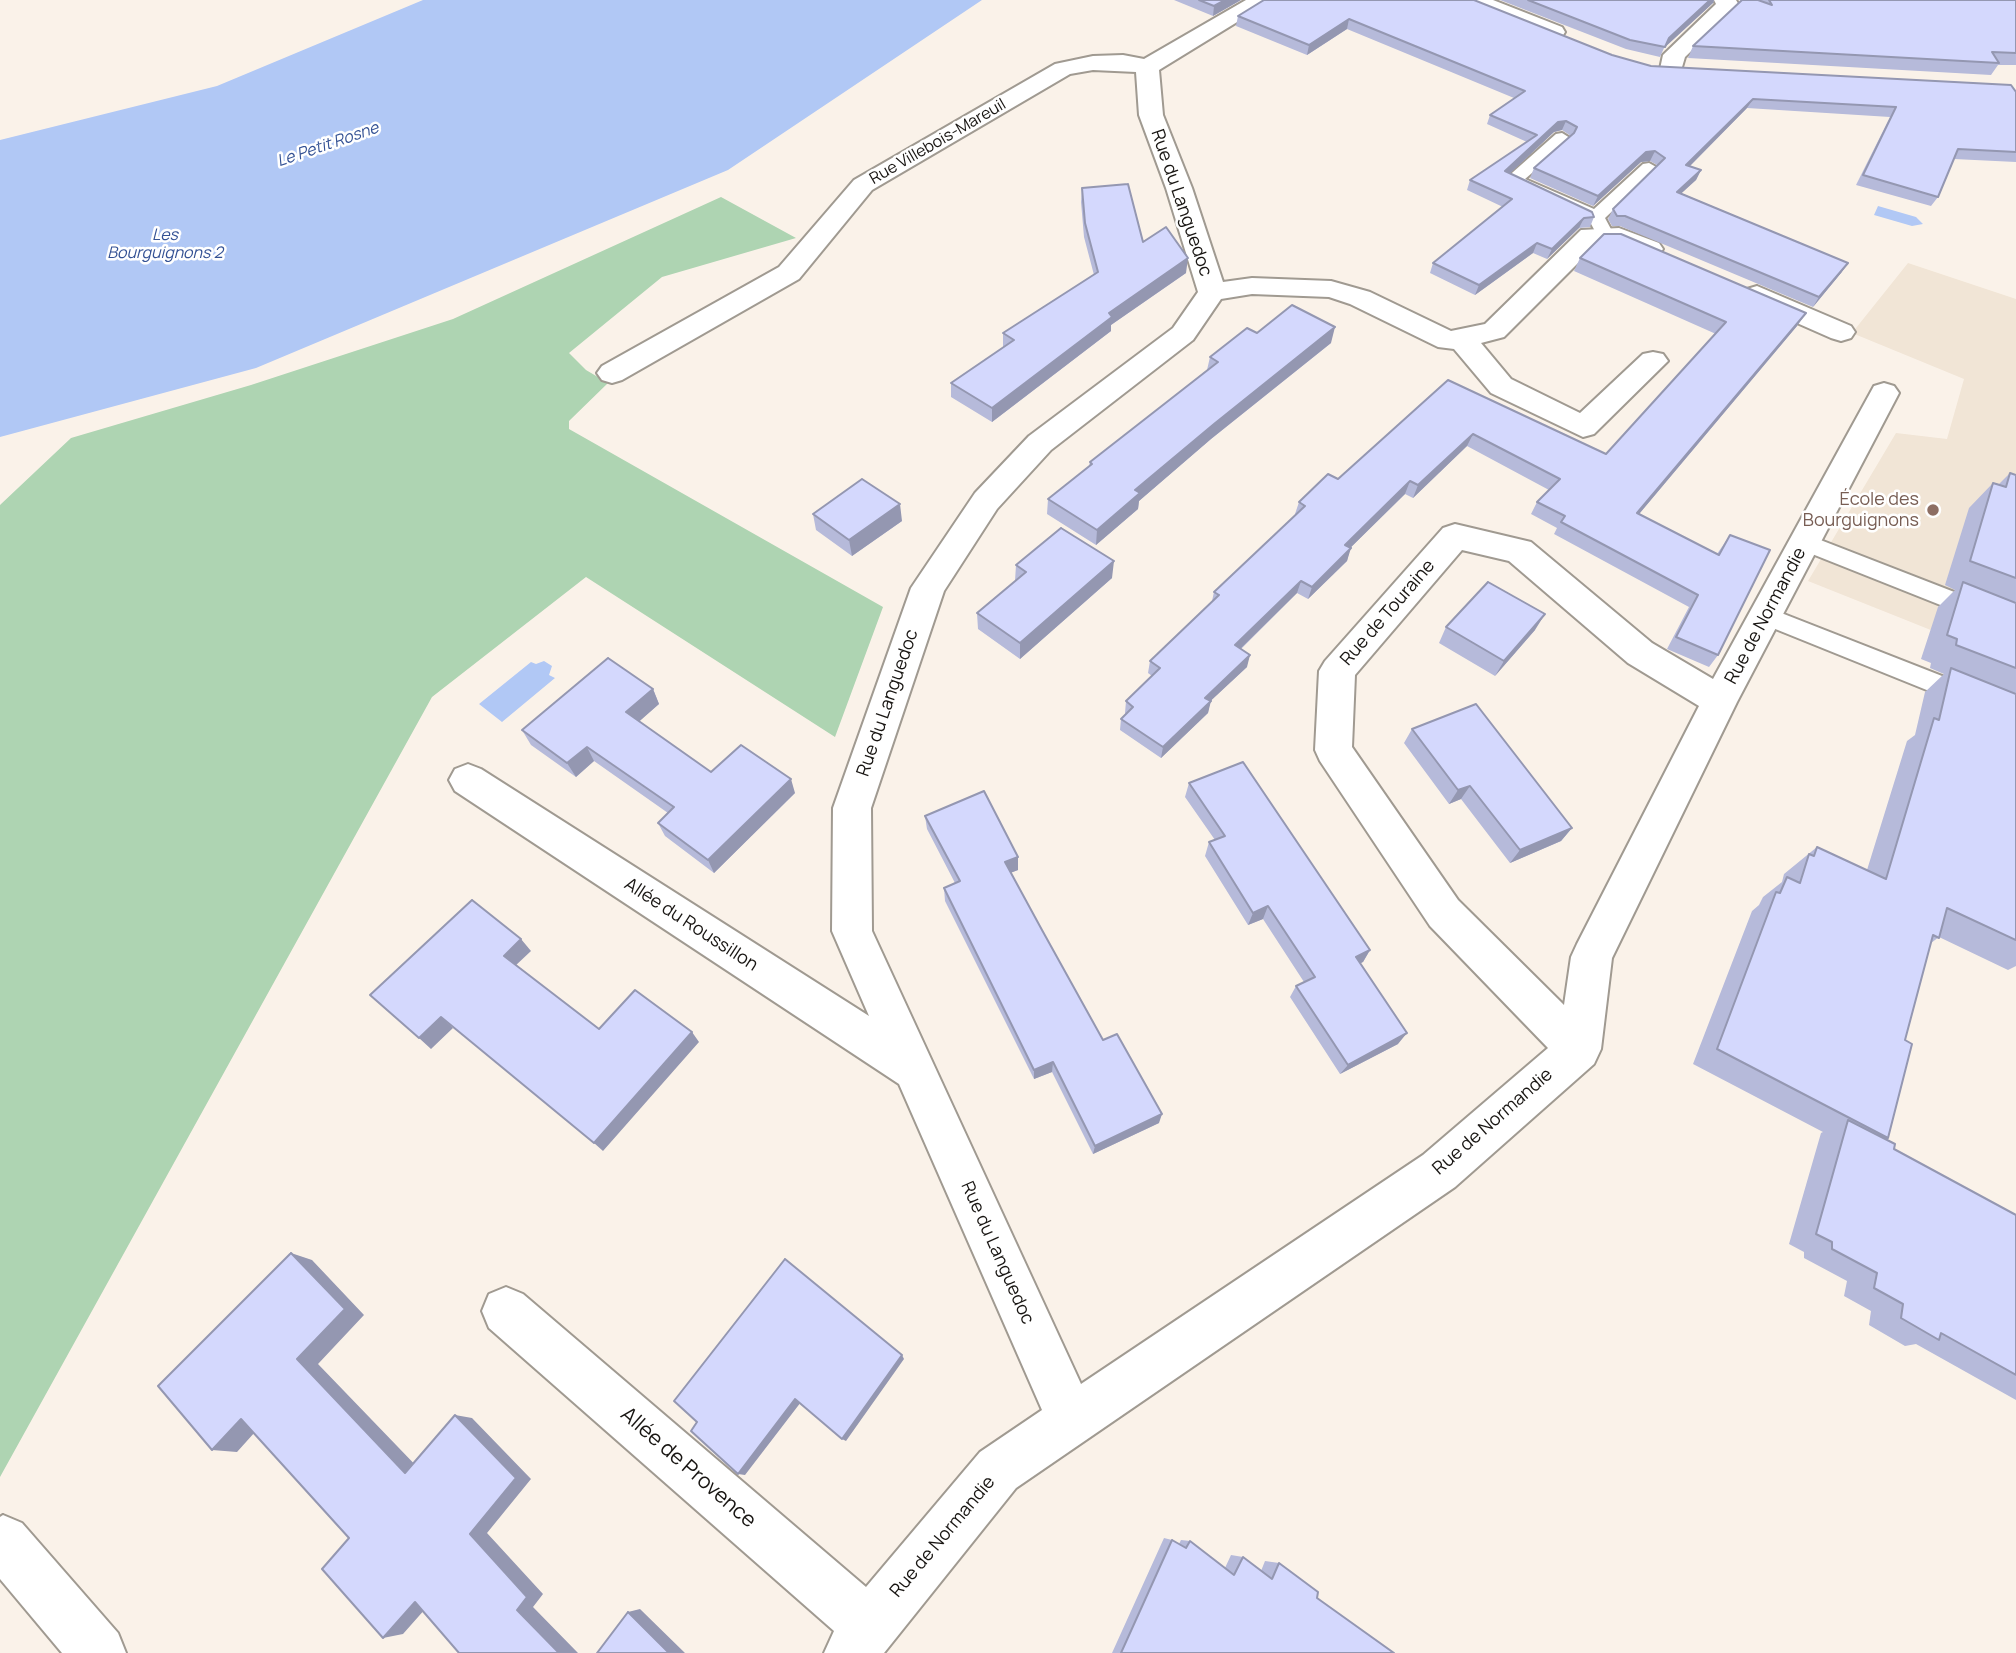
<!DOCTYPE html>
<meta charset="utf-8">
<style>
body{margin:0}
canvas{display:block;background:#faf2e9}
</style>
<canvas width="2016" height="1653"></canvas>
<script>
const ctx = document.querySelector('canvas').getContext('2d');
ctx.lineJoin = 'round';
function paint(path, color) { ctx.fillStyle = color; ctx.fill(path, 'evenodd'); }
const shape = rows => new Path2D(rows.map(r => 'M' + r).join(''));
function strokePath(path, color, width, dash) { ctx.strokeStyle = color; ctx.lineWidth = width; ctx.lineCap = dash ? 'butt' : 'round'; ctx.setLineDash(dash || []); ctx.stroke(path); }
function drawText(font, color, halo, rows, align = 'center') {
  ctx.font = font + ' Manrope,sans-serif'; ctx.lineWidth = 5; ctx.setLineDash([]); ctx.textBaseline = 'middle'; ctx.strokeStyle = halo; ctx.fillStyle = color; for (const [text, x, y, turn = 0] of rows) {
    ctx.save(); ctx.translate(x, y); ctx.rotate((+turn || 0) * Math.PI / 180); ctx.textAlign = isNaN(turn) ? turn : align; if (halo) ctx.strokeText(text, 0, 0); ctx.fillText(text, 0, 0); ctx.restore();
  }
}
const built = shape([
 [1908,263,2016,299,2016,664,1808,581,1896,433,1947,439,1964,379,1852,333]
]);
const green = shape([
 [721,197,796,238,662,277,569,353,586,370,608,383,569,421,569,429,883,607,835,737,586,577,432,697,0,1477,0,505,71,438,251,385,453,319]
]);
const water = shape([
 [423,0,982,0,728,170,256,368,0,437,0,140,217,86],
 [1878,206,1916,217,1923,224,1912,226,1874,215],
 [544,661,552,666,549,675,555,678,502,722,479,704,531,662,536,664]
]);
const service = shape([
 [1562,133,1570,138,1568,142,1525,179,1594,209,1643,164,1649,163,1658,168,1605,218,1612,231,1609,235,1597,235,1589,220,1504,180,1556,134,1562,133],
 [1805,534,2016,616,2016,635,1797,548,1794,542,1797,536,1805,534],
 [1766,607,2016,705,2016,726,1758,622,1754,616,1758,610,1766,607]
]);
const minor = shape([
 [1246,0,1273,0,1159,70,1163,115,1192,188,1223,282,1252,278,1331,281,1370,292,1451,331,1485,324,1581,230,1619,228,1659,243,1663,249,1659,255,1650,257,1615,244,1597,244,1504,337,1481,343,1511,379,1580,413,1643,354,1653,352,1663,354,1668,361,1594,434,1583,437,1491,393,1454,349,1438,347,1350,304,1329,297,1252,294,1221,299,1193,340,1051,450,997,509,944,591,871,808,872,931,1081,1384,1423,1155,1548,1048,1430,926,1320,761,1315,750,1319,671,1325,661,1443,528,1455,524,1531,542,1652,643,1713,679,1874,386,1884,383,1894,386,1899,393,1737,702,1612,958,1601,1049,1594,1064,1455,1187,1016,1488,884,1653,824,1653,834,1631,489,1328,482,1311,489,1294,506,1287,523,1294,866,1587,980,1452,1042,1410,899,1084,455,791,449,780,455,769,468,764,481,769,869,1016,832,931,833,808,911,588,975,493,1029,436,1173,328,1198,292,1166,188,1139,115,1136,72,1093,70,1070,74,872,190,799,279,622,380,612,383,602,380,597,373,602,366,779,267,854,180,1055,64,1093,56,1123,55,1144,59,1246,0],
 [1462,550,1509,561,1628,663,1699,706,1577,944,1571,957,1564,1005,1458,900,1352,747,1355,675,1462,550],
 [1463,0,1493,0,1562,27,1565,32,1562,37,1546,37,1466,5,1463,0],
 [1714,0,1736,0,1739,5,1685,57,1680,74,1664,74,1660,69,1663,55,1716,4,1714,0],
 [1757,286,1851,326,1855,332,1851,338,1841,341,1831,338,1747,301,1743,295,1747,289,1757,286],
 [3,1515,22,1523,118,1633,126,1653,62,1653,0,1579,0,1517,3,1515]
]);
const wall = shape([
 [1174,0,1241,0,1213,16],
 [1264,0,1612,55,1651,66,2016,92,2016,162,1954,159,1938,197,1931,206,1856,185,1890,117,1747,108,1690,166,1701,170,1696,180,1681,193,1848,263,1841,273,1813,307,1620,226,1612,226,1608,219,1613,209,1657,165,1650,161,1641,162,1593,206,1530,178,1534,168,1571,136,1562,130,1554,132,1510,173,1594,217,1590,227,1579,228,1547,259,1533,253,1475,295,1430,273,1433,263,1503,207,1467,190,1470,180,1527,142,1487,124,1490,115,1514,98,1347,29,1307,55,1236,26,1238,16],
 [1500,0,1714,0,1713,3,1664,48,1660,57,1626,49],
 [1759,0,2016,0,2016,65,1998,65,1991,75,1688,58,1693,46],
 [1082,188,1143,242,1186,273,1111,325,1111,331,992,422,951,397,951,383,1003,348,1003,333,1094,275,1084,237,1081,202],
 [1580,258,1797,326,1639,514,1717,554,1730,535,1718,655,1709,667,1667,649,1689,607,1554,534,1557,528,1531,514,1537,502,1549,490,1467,446,1413,498,1405,494,1350,548,1347,561,1308,599,1297,593,1241,649,1247,667,1210,701,1208,713,1161,758,1120,730,1121,719,1126,714,1125,713,1126,701,1152,676,1148,673,1150,661,1212,601,1214,592,1296,515,1295,514,1299,502,1338,479,1448,380,1606,454,1716,334,1574,271],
 [1257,333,1331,343,1211,439,1139,501,1138,509,1096,545,1047,514,1048,499,1089,466,1090,462,1207,370,1210,357],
 [2010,473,2016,475,2016,966,2008,970,1939,937,1931,943,1905,1040,1888,1138,1885,1139,1894,1149,2016,1215,2016,1400,1916,1344,1905,1346,1869,1325,1871,1311,1844,1296,1847,1281,1804,1258,1804,1252,1789,1244,1821,1133,1823,1132,1693,1064,1752,911,1759,905,1763,897,1782,882,1784,874,1817,847,1867,870,1907,741,1915,735,1925,692,1944,674,1930,668,1931,663,1921,659,1938,607,1955,590,1945,585,1969,508,1993,483,1999,484],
 [813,514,902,521,852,556,816,530],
 [1016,565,1112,578,1020,659,978,629,977,613,1015,581],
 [1446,627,1535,630,1495,676,1439,643],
 [653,689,659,704,639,721,711,772,795,793,714,873,665,836,658,823,668,813,594,761,576,777,531,745,522,730],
 [1412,729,1572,828,1561,841,1510,863,1461,799,1449,804,1404,743],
 [1189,783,1370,950,1363,962,1360,963,1398,1044,1340,1074,1290,997,1296,986,1304,982,1263,919,1248,925,1205,856,1209,842,1215,840,1185,797],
 [925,816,1018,870,1010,873,1103,1040,1159,1123,1093,1154,1052,1072,1034,1079,945,901,944,888,955,883,927,829],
 [1164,1538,1172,1540,1179,1544,1181,1540,1190,1541,1225,1568,1231,1555,1243,1557,1261,1571,1265,1561,1279,1563,1317,1598,1394,1653,1112,1653]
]);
const shadedWall = shape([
 [1225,0,1241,0,1213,16,1214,6],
 [1710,0,1714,0,1713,3,1664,48,1669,38],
 [1349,19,1347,29,1307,55,1309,45],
 [1753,99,1747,108,1681,175,1686,165],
 [1566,121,1562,130,1554,132,1502,181,1505,171,1558,122],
 [1655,151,1650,161,1641,162,1593,206,1598,196,1646,152],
 [1701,170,1696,180,1672,202,1677,192],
 [1584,218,1579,228,1547,259,1552,249],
 [1537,243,1533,253,1475,295,1479,285],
 [1188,258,1186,273,1111,325,1111,331,992,422,992,408,1109,313],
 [1848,263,1841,273,1813,307,1819,297],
 [1806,313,1797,326,1629,526,1637,513],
 [1335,327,1331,343,1211,439,1139,501,1138,509,1096,545,1097,530,1135,490,1214,424],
 [1473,434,1467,446,1413,498,1418,485],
 [1410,481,1405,494,1341,557,1345,545],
 [900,504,902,521,852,556,849,540],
 [1351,548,1347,561,1308,599,1312,587],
 [1114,561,1112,578,1020,659,1020,643],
 [1301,581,1297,593,1232,657,1235,645],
 [1545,614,1535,630,1495,676,1504,661],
 [1250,655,1247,667,1202,709,1205,698],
 [653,689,659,704,633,727,626,712],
 [1211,701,1208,713,1161,758,1163,747],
 [587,747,594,761,576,777,567,763],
 [791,779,795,793,714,873,708,860],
 [1470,786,1461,799,1449,804,1458,790],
 [1572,828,1561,841,1510,863,1520,850],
 [1018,857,1018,870,1005,875,1005,862],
 [1268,906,1263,919,1248,925,1253,913],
 [521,939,531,951,514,967,504,956],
 [1370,950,1363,962,1349,969,1356,957],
 [441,1017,453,1028,431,1049,419,1038],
 [692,1032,699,1042,603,1151,594,1143],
 [1407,1033,1398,1044,1340,1074,1348,1065],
 [1053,1062,1052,1072,1034,1079,1034,1070],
 [1162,1114,1159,1123,1093,1154,1095,1146],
 [291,1253,312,1260,364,1315,318,1364,424,1474,405,1473,297,1359],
 [902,1355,904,1359,846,1441,842,1439],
 [795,1399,801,1402,745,1475,738,1474],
 [455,1415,472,1418,531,1479,487,1533,543,1594,533,1607,578,1653,559,1653,517,1610,470,1534],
 [241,1419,264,1422,237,1452,212,1450],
 [434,1599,403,1634,383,1638,415,1602],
 [640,1609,685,1653,669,1653,628,1612]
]);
const building = shape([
 [1199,0,1225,0,1214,6,1199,0],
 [1264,0,1474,0,1612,55,1651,66,2011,85,2016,92,2016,152,1958,149,1938,197,1863,175,1896,107,1753,99,1686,165,1701,170,1677,192,1848,263,1819,297,1625,216,1617,216,1613,209,1665,158,1655,151,1646,152,1598,196,1534,168,1574,133,1577,127,1566,121,1558,122,1505,171,1592,212,1594,217,1584,218,1552,249,1537,243,1479,285,1433,263,1512,199,1470,180,1537,135,1490,115,1525,91,1349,19,1309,45,1238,16,1264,0],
 [1528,0,1710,0,1669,38,1665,47,1630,40,1528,0],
 [1742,0,1758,0,1772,5,1769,0,2016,0,2016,53,1992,52,1999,63,1693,46,1742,0],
 [1128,184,1143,242,1166,227,1188,258,1109,313,1112,317,992,408,951,383,1014,340,1003,333,1098,272,1085,223,1082,188,1128,184],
 [1604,234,1621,234,1806,313,1637,513,1719,555,1730,535,1770,550,1718,655,1676,637,1698,595,1561,522,1565,516,1537,502,1560,479,1473,434,1418,485,1410,481,1345,545,1351,548,1312,587,1301,581,1235,645,1250,655,1205,698,1211,701,1163,747,1121,719,1133,707,1126,701,1160,668,1150,661,1219,595,1214,592,1305,506,1299,502,1328,474,1338,479,1448,380,1606,454,1726,322,1580,258,1604,234],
 [1292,305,1335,327,1214,424,1135,490,1140,493,1097,530,1048,499,1092,464,1090,462,1218,362,1210,357,1247,328,1257,333,1292,305],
 [2010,473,2016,475,2016,578,1970,561,1993,483,2006,487,2010,473],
 [862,479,900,504,849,540,813,514,862,479],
 [1061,528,1114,561,1020,643,977,613,1026,572,1016,565,1061,528],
 [1488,582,1545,614,1504,661,1446,627,1488,582],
 [1963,582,2016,603,2016,668,1956,645,1957,639,1947,635,1963,582],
 [608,658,653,689,626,712,711,772,741,745,791,779,708,860,658,823,674,807,587,747,567,763,522,730,608,658],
 [1951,668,2016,694,2016,940,1947,908,1939,938,1933,935,1905,1040,1912,1044,1888,1138,1717,1049,1776,892,1780,893,1787,877,1800,883,1809,854,1814,856,1817,847,1886,879,1934,718,1939,720,1951,668],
 [1476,704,1572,828,1520,850,1470,786,1458,790,1412,729,1476,704],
 [1243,762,1370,950,1356,957,1407,1033,1348,1065,1296,986,1315,977,1268,906,1253,913,1209,842,1225,836,1189,783,1243,762],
 [984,791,1018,857,1005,862,1042,930,1103,1040,1117,1034,1162,1114,1095,1146,1053,1062,1034,1070,944,888,960,881,925,816,984,791],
 [472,900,521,939,504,956,599,1029,635,990,692,1032,594,1143,441,1017,419,1038,370,995,472,900],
 [1848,1120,1895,1144,1894,1149,2016,1215,2016,1375,1941,1333,1939,1340,1901,1318,1903,1304,1874,1288,1877,1273,1832,1249,1832,1242,1816,1234,1848,1120],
 [291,1253,345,1309,297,1359,405,1473,455,1415,516,1478,470,1534,527,1597,517,1610,559,1653,459,1653,415,1602,383,1638,322,1569,349,1538,241,1419,212,1450,158,1386,291,1253],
 [785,1259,902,1355,842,1439,795,1399,738,1474,691,1431,697,1422,674,1401,785,1259],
 [1172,1540,1186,1548,1190,1541,1234,1575,1243,1557,1272,1579,1279,1563,1318,1592,1317,1598,1394,1653,1121,1653,1172,1540],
 [628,1612,669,1653,597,1653,628,1612]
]);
const markers = [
 [1933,510,7,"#8d6e63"]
];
const farStreetnames = [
 ["Rue Villebois-Mareuil",938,142,-30]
];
const farWaternames = [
 ["Le Petit Rosne",328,145,-19],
 ["Les",165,236],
 ["Bourguignons 2",165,254]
];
const streetNames = [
 ["Rue du Languedoc",1181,203,71],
 ["Rue de Touraine",1388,613,-49],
 ["Rue de Normandie",1766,616,-62],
 ["Rue du Languedoc",888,703,-71],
 ["Allée du Roussillon",691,925,33],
 ["Rue de Normandie",1493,1122,-41],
 ["Rue du Languedoc",997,1253,66],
 ["Rue de Normandie",943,1537,-50]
];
const educationNames = [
 ["École des",1919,500],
 ["Bourguignons",1919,521]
];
const nearStreetnames = [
 ["Allée de Provence",688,1468,41]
];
paint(built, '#f1e5d6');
paint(green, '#aed4b2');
paint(water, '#b1c8f5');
strokePath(service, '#a09a91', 4);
strokePath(minor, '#a09a91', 4);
paint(service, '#fff');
paint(minor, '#fff');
paint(wall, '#b6bada');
paint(shadedWall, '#9497b1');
paint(building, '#d4d8fd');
strokePath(building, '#9497b1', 2);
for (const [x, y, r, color] of markers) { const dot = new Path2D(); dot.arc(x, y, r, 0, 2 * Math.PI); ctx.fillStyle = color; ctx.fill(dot); strokePath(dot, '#fff', 2.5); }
drawText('16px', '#181512', '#fff', farStreetnames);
drawText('italic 16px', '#335194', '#fff', farWaternames);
drawText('18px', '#181512', '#fff', streetNames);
drawText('18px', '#785e54', '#fff', educationNames, 'right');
drawText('21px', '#181512', '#fff', nearStreetnames);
</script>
